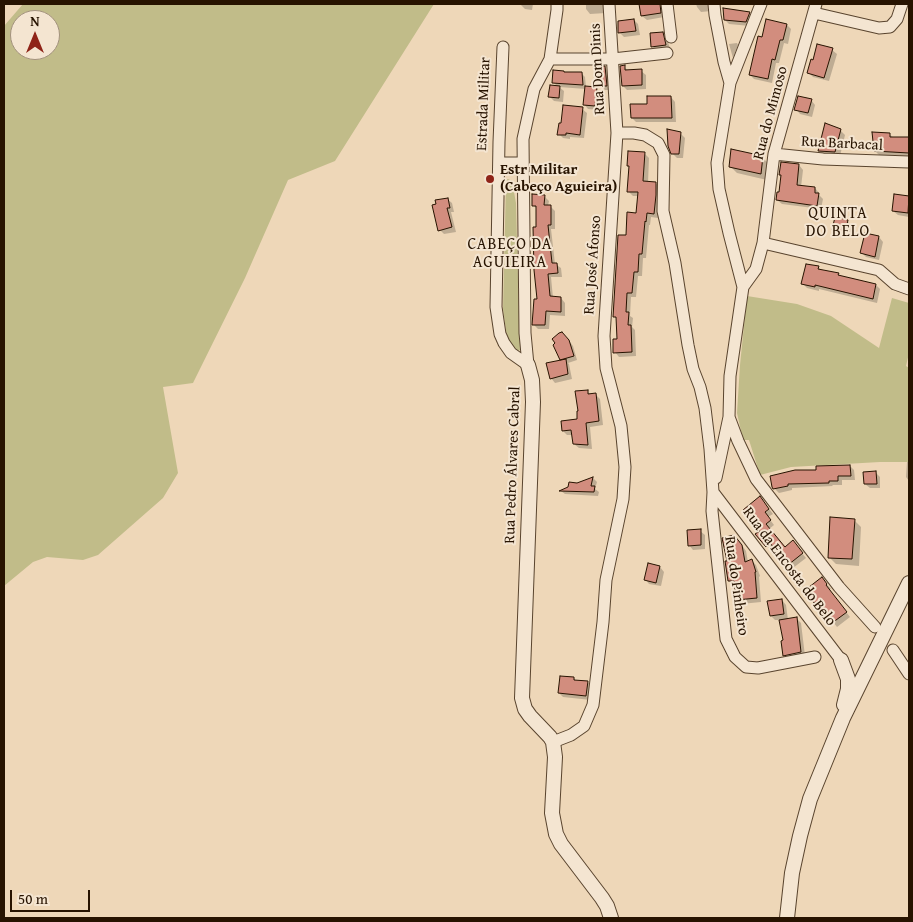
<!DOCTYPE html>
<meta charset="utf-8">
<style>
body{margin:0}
#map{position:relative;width:913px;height:922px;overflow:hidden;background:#eed7b8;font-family:"Gentium Book Plus",serif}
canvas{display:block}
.frame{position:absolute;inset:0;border:5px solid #271300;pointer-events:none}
.north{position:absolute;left:10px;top:10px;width:50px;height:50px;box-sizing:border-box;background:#f4e5d1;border:1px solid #a2917d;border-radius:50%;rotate:0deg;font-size:14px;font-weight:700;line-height:20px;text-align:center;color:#271300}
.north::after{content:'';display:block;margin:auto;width:18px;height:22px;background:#8f2418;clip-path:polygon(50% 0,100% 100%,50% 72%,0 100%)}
.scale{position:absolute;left:10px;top:890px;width:80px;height:22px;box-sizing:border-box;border:2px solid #271300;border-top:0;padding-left:6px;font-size:15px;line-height:18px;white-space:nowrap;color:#271300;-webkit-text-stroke:4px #f4e5d1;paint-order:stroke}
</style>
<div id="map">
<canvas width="913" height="922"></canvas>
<div class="frame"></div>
<div class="north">N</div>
<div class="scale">50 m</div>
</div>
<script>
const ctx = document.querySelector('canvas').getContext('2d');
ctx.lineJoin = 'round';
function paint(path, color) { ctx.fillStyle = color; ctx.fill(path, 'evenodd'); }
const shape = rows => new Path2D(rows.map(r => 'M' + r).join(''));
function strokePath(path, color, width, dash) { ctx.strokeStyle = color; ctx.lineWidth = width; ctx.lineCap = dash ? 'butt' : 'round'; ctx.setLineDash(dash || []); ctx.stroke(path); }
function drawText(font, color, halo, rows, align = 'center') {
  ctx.font = font + ' "Gentium Book Plus",serif'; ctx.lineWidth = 4; ctx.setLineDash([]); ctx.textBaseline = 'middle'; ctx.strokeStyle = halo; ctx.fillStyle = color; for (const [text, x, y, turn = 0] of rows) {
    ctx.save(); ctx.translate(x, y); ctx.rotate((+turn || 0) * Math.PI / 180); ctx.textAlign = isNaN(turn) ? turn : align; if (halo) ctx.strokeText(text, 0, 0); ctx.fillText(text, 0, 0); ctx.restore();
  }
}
const green = shape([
 [23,4,434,4,335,161,288,180,245,278,193,383,163,387,178,473,163,498,98,555,83,560,47,557,33,562,4,586,4,26],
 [20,20,50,20,50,50,20,50],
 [508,179,512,181,516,203,520,350,518,351,509,342,507,338,503,309,506,182,506,180],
 [747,296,797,304,831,316,879,348,892,298,909,303,909,353,906,366,909,368,909,462,880,462,791,467,760,475,749,440,743,440,737,413,740,365]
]);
const shadow = shape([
 [520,4,533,4,532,10,525,9],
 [586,4,606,4,606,13,590,14,586,9],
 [641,4,666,4,664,17,647,20,642,16],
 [696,4,712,4,711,11,701,12,697,7],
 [749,13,754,17,750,26,729,24,725,20],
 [634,20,638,24,640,35,624,37,620,33,619,22],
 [787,25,791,29,788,44,784,43,779,63,776,63,772,83,754,79,750,75,763,39],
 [662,33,667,38,670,49,657,51,653,47],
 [737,43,738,45,733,58,729,44],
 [832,50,837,54,829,81,813,77,809,73,814,61],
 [624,67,629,71,641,71,646,75,646,89,627,90,623,86],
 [605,68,609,72,610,90,605,90,601,86],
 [581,73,585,77,586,87,596,88,601,93,599,110,588,109,584,104,586,89,559,87,564,91,563,102,554,101,550,97,558,87,553,82],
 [671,97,675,102,676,122,636,122,632,118,649,105],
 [811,100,815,105,812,117,800,114,796,109],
 [582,109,587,113,584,138,570,137,570,139,563,138,559,134],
 [840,130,845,135,840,156,823,155,819,151],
 [681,134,685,138,683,158,677,158,672,153],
 [889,134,894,138,909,138,909,156,879,155,875,151],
 [645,154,649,158,648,183,655,183,660,187,658,218,651,217,650,225,649,225,646,258,643,258,642,276,638,276,636,297,631,297,630,316,633,318,632,327,635,330,636,356,619,357,615,352,618,340,618,320,614,316,627,237,637,214,639,196,633,196,628,191,630,167,628,166],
 [763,158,770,165,767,180,737,173,730,166],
 [799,165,803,170,801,187,815,188,819,193,819,195,823,199,821,209,782,204,777,200,780,193],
 [895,195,909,197,909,217,898,215,893,211],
 [544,196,549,201,548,206,550,206,555,211,555,229,551,229,555,264,561,268,562,277,551,277,553,298,561,298,565,303,565,316,550,315,549,329,538,329,534,325,539,300,537,209,533,205],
 [447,199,452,203,454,212,451,212,456,232,444,234,440,230],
 [847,221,852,226,849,237,847,236,847,238,839,237,833,230],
 [879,237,883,242,879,260,866,257,862,253],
 [818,267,822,271,876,285,880,289,877,303,819,289,819,291,807,288,803,284],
 [567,338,573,346,577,360,568,363,569,364,572,379,555,383,551,378,563,361,561,359],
 [587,391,591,395,595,394,600,399,603,425,590,427,592,449,579,448,574,444,573,435,567,435,563,431,579,420,579,412],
 [907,462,909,462,909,481,906,477],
 [850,466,854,470,855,480,842,480,842,485,832,485,833,486,792,488,792,490,779,493,774,488,818,471],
 [876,473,880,477,880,488,870,488,865,484],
 [593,478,597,482,595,489,599,492,598,496,565,494,561,491],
 [764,502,773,514,768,517,774,525,769,529,785,548,793,542,806,558,793,568,775,547,771,550,767,546,762,531],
 [854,520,861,527,859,566,836,564,829,557],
 [700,531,705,535,705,549,693,550,689,545],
 [739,541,746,551,748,562,752,561,756,565,760,576,759,577,761,602,741,604,737,600,735,585,734,585,729,581],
 [649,564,660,567,664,572,661,586,649,584,645,579],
 [826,583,831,589,829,590,850,617,837,627,820,606,820,607,815,603,806,591],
 [782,600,786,605,788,620,797,619,801,623,805,656,788,659,784,655,784,642,780,620,775,620,771,616],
 [574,678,576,681,588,682,592,687,591,700,563,697,559,693]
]);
const building = shape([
 [639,4,660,4,661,13,641,16,639,4],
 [723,8,750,12,746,22,724,20,723,8],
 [634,19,636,31,618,33,618,21,634,19],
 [766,19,787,24,783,40,780,40,775,60,772,59,768,79,749,75,758,36,762,37,766,19],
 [663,32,666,45,651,47,650,33,663,32],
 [817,44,833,48,824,78,807,73,811,59,813,60,817,44],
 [625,65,625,70,642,69,642,85,622,86,620,66,625,65],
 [599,66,605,66,607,86,600,86,599,66],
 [553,70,564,71,564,72,582,72,583,85,552,83,553,70],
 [550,85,560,86,559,98,548,97,550,85],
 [585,86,597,87,595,106,583,105,585,86],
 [647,96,671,96,672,118,631,118,630,104,647,104,647,96],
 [798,96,812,99,808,113,794,110,798,96],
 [563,105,583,107,580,135,566,133,566,135,557,135,559,123,561,123,563,105],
 [825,123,841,129,835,152,818,151,825,123],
 [667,129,681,132,679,154,671,154,668,146,667,129],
 [872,132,890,133,890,137,909,137,909,153,874,151,872,132],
 [731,149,763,156,761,174,729,167,731,149],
 [628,151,645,152,643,181,656,182,656,195,654,214,647,213,646,222,645,221,642,254,639,254,638,272,634,272,632,293,627,293,626,312,629,312,628,325,631,325,632,352,613,353,613,339,617,339,616,317,613,317,618,235,626,235,627,212,636,213,638,192,627,192,629,166,627,166,628,151],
 [781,162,799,164,797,185,815,187,815,193,819,193,817,206,776,200,777,192,779,192,781,175,779,175,781,162],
 [532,194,545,195,544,205,551,205,551,225,548,225,552,263,557,263,558,273,548,274,550,296,561,297,561,312,546,311,545,325,532,325,534,299,537,299,534,270,533,227,536,227,536,206,532,206,532,194],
 [894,194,909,196,908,213,892,211,894,194],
 [448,198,450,208,447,208,452,227,438,231,432,205,436,204,435,200,448,198],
 [835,217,848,220,845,233,843,232,842,235,834,233,834,230,832,230,835,217],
 [865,233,879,236,875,257,860,253,865,233],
 [806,264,819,266,818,269,839,273,838,275,876,284,873,299,815,285,815,287,801,284,806,264],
 [562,332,569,340,574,356,560,360,553,345,555,343,552,339,559,333,562,332],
 [566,359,568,374,550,379,546,363,566,359],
 [588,390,588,394,596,393,599,421,586,423,588,445,573,444,571,430,562,431,561,421,577,419,577,411,578,411,575,391,588,390],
 [850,465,851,476,838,476,838,481,829,481,829,483,788,484,788,486,773,489,772,487,770,476,795,470,816,470,816,466,850,465],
 [876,471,877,484,864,484,863,472,876,471],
 [593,477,591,486,595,486,594,492,559,491,568,487,569,482,577,483,593,477],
 [760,496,769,509,765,512,771,520,766,524,785,547,793,540,803,553,788,565,770,543,766,547,755,534,760,531,743,510,760,496],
 [830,517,855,519,852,559,828,558,830,517],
 [701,529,701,545,688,546,687,530,701,529],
 [734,535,742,545,745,562,752,559,756,572,755,572,757,598,736,600,734,581,728,581,725,561,727,561,722,538,734,535],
 [648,563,660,566,656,583,644,580,648,563],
 [822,577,827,584,826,585,847,612,832,623,816,602,814,603,804,591,822,577],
 [782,599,784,614,770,616,767,601,782,599],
 [797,617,801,652,783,656,781,641,783,640,779,620,797,617],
 [560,676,574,677,574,680,588,681,586,696,558,693,560,676]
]);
const minor = shape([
 [667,4,671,37],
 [714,4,715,15,724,62,730,83,717,163,719,189,729,233,743,287,730,376,729,417,716,478],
 [814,13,879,28,890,27,897,19,902,4],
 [503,47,499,142,496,307,500,334,504,343,511,353,528,365],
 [550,59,613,59,667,53],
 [730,83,761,4],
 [617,133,634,133,645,135,658,143,664,155,663,211,675,263,688,345,693,369,700,387,705,408,710,449,713,492,712,511,726,639,735,657,746,667,758,668,815,657],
 [774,154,823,159,909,162],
 [499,163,522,163],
 [763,243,879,270,895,284,909,289],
 [743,287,756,269,763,243,774,154,816,4],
 [528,365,525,333,523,139,534,89,550,59,557,10,557,4],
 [729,417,738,441,756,479,839,587,875,627],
 [713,492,841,660],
 [893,650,909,674],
 [553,742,571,735,584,726,593,705,603,622,606,580,623,499,625,467,621,426,606,368,604,336,617,133,609,4]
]);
const tertiary = shape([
 [528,365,532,380,533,402,522,698,525,709,530,716,550,737,553,742,555,757,552,813,556,834,561,844,602,898,607,906,611,918],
 [841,660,848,679,848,689,844,705],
 [787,918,792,873,800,836,810,799,843,718,909,583]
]);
const markers = [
 [490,179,5,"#8f2418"]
];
const streetNames = [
 ["Rua Dom Dinis",598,69,-93],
 ["Estrada Militar",484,104,-88],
 ["Rua do Mimoso",771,113,-75],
 ["Rua Barbacal",842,144,3],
 ["Rua José Afonso",593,265,-86],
 ["Rua Pedro Álvares Cabral",513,465,-88],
 ["Rua da Encosta do Belo",789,567,53],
 ["Rua do Pinheiro",736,586,82]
];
const poiNames = [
 ["Estr Militar",500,170],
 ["(Cabeço Aguieira)",500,187]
];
const neighbourhoodNames = [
 ["QUINTA",838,214],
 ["DO BELO",838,232],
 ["CABEÇO DA",510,245],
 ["AGUIEIRA",510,263]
];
paint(green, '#c1bc89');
paint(shadow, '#0003');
paint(building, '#d28d7e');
strokePath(building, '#271300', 1);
strokePath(minor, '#59442e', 13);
strokePath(tertiary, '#59442e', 16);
strokePath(minor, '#f4e5d1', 11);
strokePath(tertiary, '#f4e5d1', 14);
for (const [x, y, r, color] of markers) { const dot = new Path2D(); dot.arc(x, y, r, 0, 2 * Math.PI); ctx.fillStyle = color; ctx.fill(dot); strokePath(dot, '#f4e5d1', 2); }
drawText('15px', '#271300', '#f4e5d1', streetNames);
drawText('bold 15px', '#271300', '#f4e5d1', poiNames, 'left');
ctx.letterSpacing = '1px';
drawText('16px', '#271300', '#f4e5d1', neighbourhoodNames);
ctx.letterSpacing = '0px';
</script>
